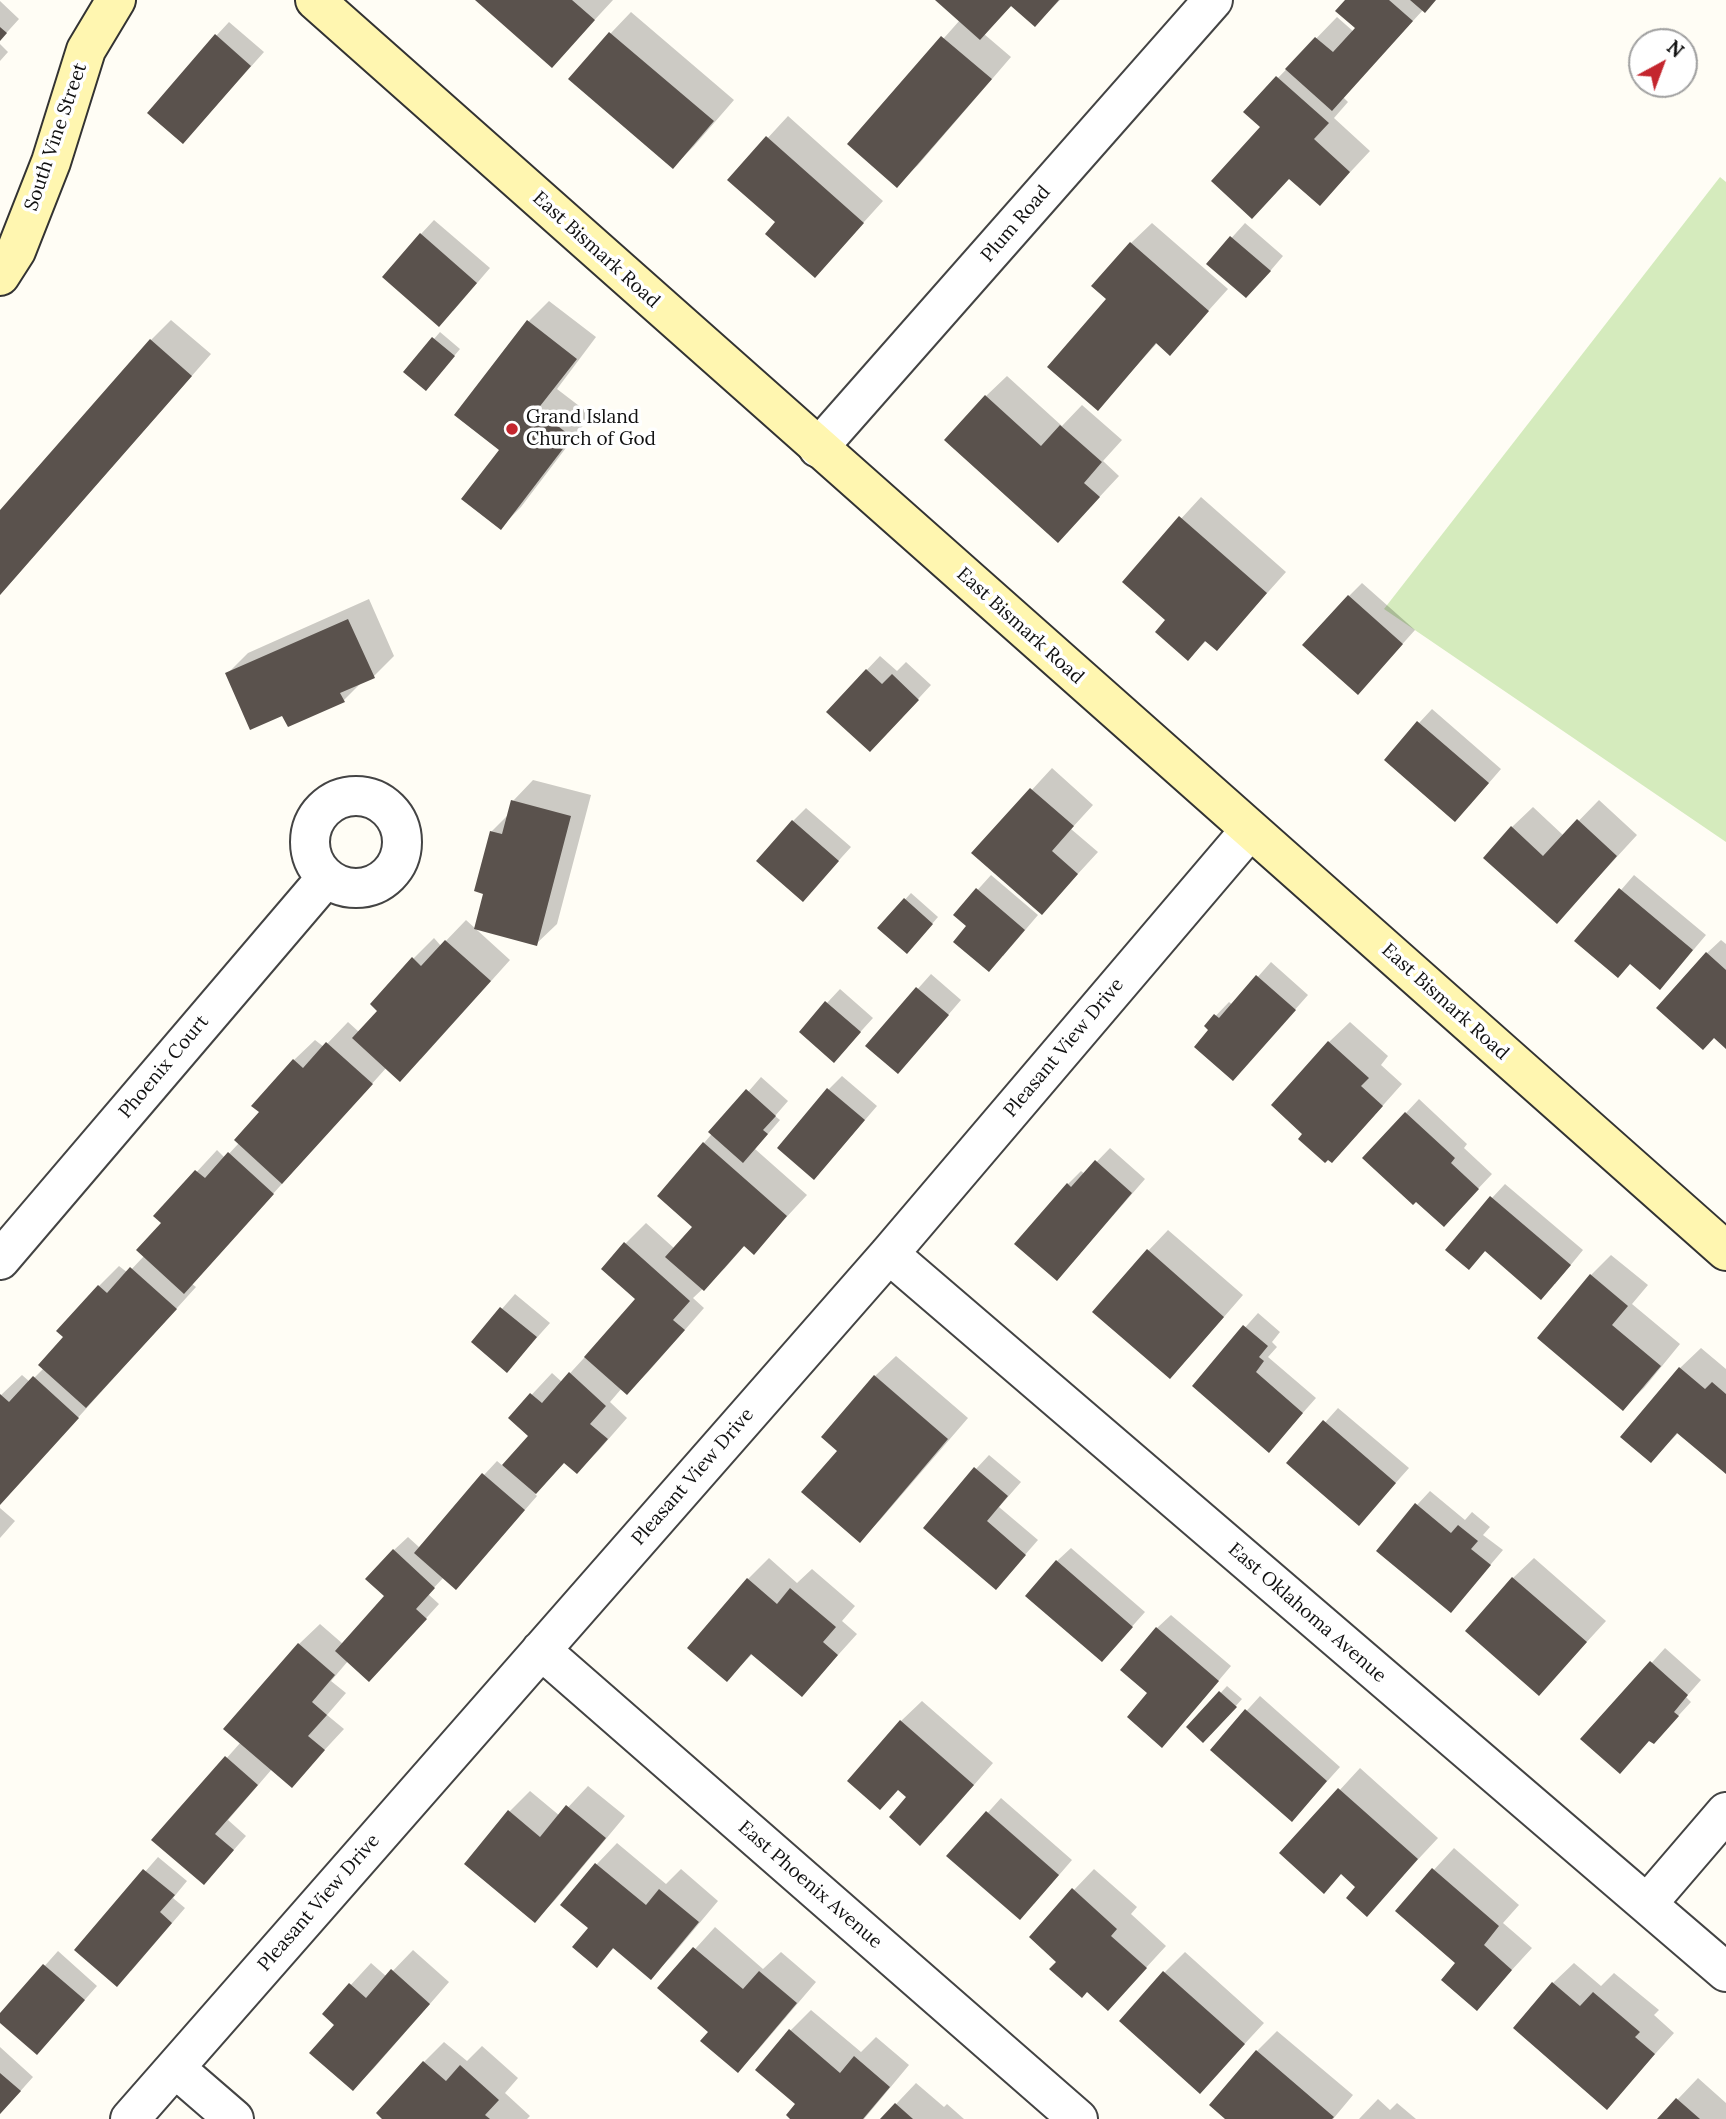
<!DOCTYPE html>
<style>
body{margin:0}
#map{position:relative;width:1726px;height:2119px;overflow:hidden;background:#fffdf5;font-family:Lora,serif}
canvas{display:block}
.north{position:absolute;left:1628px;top:28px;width:70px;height:70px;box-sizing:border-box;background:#fff;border:2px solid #a0a0a0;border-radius:50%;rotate:41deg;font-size:19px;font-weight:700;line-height:28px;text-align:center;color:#111}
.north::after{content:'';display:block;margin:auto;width:24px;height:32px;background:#c4262e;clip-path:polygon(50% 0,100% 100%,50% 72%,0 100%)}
</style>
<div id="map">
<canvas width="1726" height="2119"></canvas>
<div class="north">N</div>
</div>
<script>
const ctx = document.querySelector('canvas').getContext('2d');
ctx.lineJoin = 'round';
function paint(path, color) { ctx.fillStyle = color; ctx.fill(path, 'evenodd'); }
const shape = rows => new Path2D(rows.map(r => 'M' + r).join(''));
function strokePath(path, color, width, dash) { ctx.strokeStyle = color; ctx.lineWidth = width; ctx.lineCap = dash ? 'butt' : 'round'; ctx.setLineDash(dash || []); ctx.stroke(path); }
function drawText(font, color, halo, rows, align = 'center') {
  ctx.font = font + ' Lora,serif'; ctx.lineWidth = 7; ctx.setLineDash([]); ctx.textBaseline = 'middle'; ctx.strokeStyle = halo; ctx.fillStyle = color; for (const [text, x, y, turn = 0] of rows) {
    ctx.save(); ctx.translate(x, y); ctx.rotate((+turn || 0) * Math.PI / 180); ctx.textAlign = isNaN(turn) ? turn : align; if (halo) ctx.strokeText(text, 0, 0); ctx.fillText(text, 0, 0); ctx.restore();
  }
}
const green = shape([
 [1720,177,1726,182,1726,842,1384,609]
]);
const shadow = shape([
 [478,0,613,0,552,66],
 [940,0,1060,0,1035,25,1012,5,984,34,1011,57,918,165,897,185,850,144,960,20],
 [1347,0,1435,0,1423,10,1343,97,1348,102,1334,118,1370,151,1340,183,1262,127,1245,112,1337,17,1354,32,1357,28],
 [0,1,19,19,0,40],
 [631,12,734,100,694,146,673,167,571,79,611,33],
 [229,22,264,52,196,128,216,36],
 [0,44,8,52,0,61],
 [788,116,883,201,815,276,778,222,730,179],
 [434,220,490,268,453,311,421,234],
 [1152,223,1228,289,1170,353,1158,342,1098,408,1109,299,1131,243],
 [1245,223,1283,256,1260,283,1209,263],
 [549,301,596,337,557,389,591,415,521,507,501,527,502,449,528,322],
 [171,320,211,354,0,595,0,513,151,340],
 [440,332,460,349,432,382,434,339],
 [1007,376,1062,426,1082,405,1122,440,1103,461,1119,476,1078,520,986,396],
 [1201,497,1286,572,1217,649,1207,640,1188,659,1168,620,1124,581],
 [1362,583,1415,630,1371,679,1349,596],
 [369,599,394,656,374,676,363,681,344,700,283,713,227,674,248,653],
 [880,656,897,671,906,662,931,685,884,736,828,711],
 [1432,709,1501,769,1469,806,1419,723],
 [1052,768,1093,805,1071,829,1098,852,1042,913,974,853],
 [533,780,591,795,557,924,536,944,485,892,491,832,509,814,513,801],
 [1599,800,1637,835,1557,922,1512,827,1533,807,1564,836],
 [806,808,851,847,803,900,793,821],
 [991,875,1038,915,1003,956,955,915],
 [1634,875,1706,935,1673,974,1631,963,1577,941],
 [911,893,938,917,913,946,880,927],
 [466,920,510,960,421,1059,387,1067,192,1284,196,1287,0,1504,0,1396,22,1375,30,1382,44,1368,99,1286,119,1266,128,1273,145,1255,163,1222,156,1216,217,1150,225,1158,239,1143,294,1060,315,1040,324,1047,348,1022,359,1032,379,1011,413,959,434,938,441,946],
 [1721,940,1726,944,1726,1046,1714,1036,1707,953],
 [1271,962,1308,995,1246,1065,1206,1026,1229,1002,1233,1005],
 [931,974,961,1000,911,1058,867,1046],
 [840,989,873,1018,834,1061,827,1003],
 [1350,1022,1388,1056,1381,1065,1402,1084,1352,1140,1305,1133,1329,1042],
 [842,1076,877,1106,827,1164,829,1089],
 [761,1077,788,1101,775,1116,780,1120,755,1149,807,1195,754,1252,745,1245,725,1268,693,1298,704,1308,648,1372,627,1393,622,1388,610,1402,627,1418,598,1451,577,1472,565,1461,535,1494,537,1496,469,1574,444,1577,428,1594,439,1604,383,1666,348,1661,331,1681,346,1693,327,1715,344,1729,291,1786,272,1769,228,1820,246,1836,217,1869,154,1840,241,1742,299,1644,320,1624,343,1644,387,1596,394,1550,408,1537,420,1548,484,1475,497,1461,503,1466,531,1436,510,1418,552,1373,562,1382,638,1299,625,1244,646,1223,675,1249,694,1227,704,1143],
 [1419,1099,1467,1144,1464,1148,1492,1174,1457,1211,1406,1113],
 [1110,1148,1145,1179,1070,1265,1068,1184,1081,1171,1085,1174],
 [1505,1184,1583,1250,1555,1284,1486,1250,1469,1268,1492,1198],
 [1168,1230,1243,1295,1190,1356,1169,1377,1148,1251],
 [1611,1255,1648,1285,1632,1304,1680,1344,1644,1388,1623,1408,1591,1275],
 [515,1294,550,1323,507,1371,473,1342],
 [1258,1313,1280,1332,1272,1342,1277,1347,1268,1357,1316,1398,1269,1451,1194,1385],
 [1701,1348,1726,1369,1726,1472,1679,1432,1651,1461,1680,1368],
 [896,1356,968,1418,880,1520,860,1540,839,1451,875,1376],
 [1338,1408,1409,1468,1359,1524,1289,1463],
 [989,1455,1021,1482,999,1507,1038,1540,996,1588,976,1469],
 [1430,1491,1465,1520,1472,1512,1490,1527,1483,1535,1503,1550,1451,1611,1417,1505],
 [0,1508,15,1521,0,1538],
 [1071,1548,1145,1612,1102,1660,1057,1561],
 [769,1558,797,1583,812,1569,855,1606,842,1621,857,1634,802,1695,753,1653,727,1680,689,1648,748,1579],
 [1534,1558,1606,1621,1539,1694,1513,1578],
 [1171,1615,1231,1666,1175,1732,1149,1693,1157,1628],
 [1665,1648,1701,1680,1686,1697,1691,1702,1667,1728,1650,1739,1583,1739],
 [1227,1686,1242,1699,1210,1735,1189,1727],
 [1260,1696,1340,1767,1305,1806,1212,1749],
 [922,1701,993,1763,941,1823,901,1721],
 [1360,1768,1438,1838,1367,1914,1358,1887,1342,1873,1282,1853],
 [588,1786,625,1816,555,1900,535,1921,509,1812,530,1791,560,1816],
 [1001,1798,1072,1860,1034,1904,949,1856],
 [617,1843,666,1884,681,1869,718,1901,671,1957,650,1978,614,1948,596,1965,590,1928,563,1905,597,1864],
 [1454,1848,1519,1905,1503,1923,1532,1948,1477,2008,1458,1963,1397,1910],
 [158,1857,187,1881,173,1898,185,1908,131,1971,77,1950],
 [1094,1869,1137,1907,1131,1914,1166,1946,1108,2009,1058,1962,1074,1890],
 [715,1927,763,1969,781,1952,816,1982,758,2050,738,2071,711,2032,660,1988],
 [413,1950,449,1982,374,2068,353,2089,336,2025,324,2014,371,1963,387,1977],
 [58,1951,97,1986,50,2039,0,2020,0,2016],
 [1185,1952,1264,2023,1200,2092,1164,1973],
 [1574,1963,1601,1986,1614,1973,1659,2010,1654,2015,1674,2033,1607,2107,1553,1983],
 [811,2010,861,2052,876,2037,909,2065,864,2119,793,2119,797,2104,790,2031],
 [1277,2031,1353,2095,1333,2119,1228,2119,1257,2051],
 [444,2042,467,2061,482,2046,518,2078,505,2093,530,2116,527,2119,385,2119,424,2062],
 [0,2047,33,2077,0,2114],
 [1698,2078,1726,2103,1726,2119,1659,2119],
 [916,2083,944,2107,947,2104,964,2119,882,2119],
 [1378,2099,1390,2110,1397,2103,1416,2119,1359,2119]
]);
const building = shape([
 [475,0,572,0,595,20,552,68],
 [935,0,1059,0,1035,27,1011,6,980,40],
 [1345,0,1389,0,1413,21,1332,111,1285,69,1315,37,1333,52,1355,28,1335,11],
 [1410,0,1436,0,1425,13],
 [0,27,7,33,0,41],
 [609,32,714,121,673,169,568,79],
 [215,34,251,66,183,144,147,113],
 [941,36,992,79,897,188,847,144],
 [1276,76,1329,123,1314,139,1350,172,1320,206,1289,179,1252,219,1211,181,1260,127,1243,112],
 [766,136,864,223,815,278,765,234,775,222,727,180],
 [420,233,477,283,439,327,382,277],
 [1230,236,1271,271,1246,298,1206,264],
 [1130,242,1209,311,1170,356,1156,343,1098,411,1047,367,1106,299,1091,286],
 [527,320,577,359,537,410,572,437,501,530,461,499,499,450,454,415],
 [432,337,455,356,426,391,403,372],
 [150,339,192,376,0,595,0,510],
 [985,395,1041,446,1060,425,1102,462,1084,483,1100,497,1058,543,944,440],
 [1179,516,1267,593,1217,651,1205,641,1188,661,1155,632,1165,620,1122,582],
 [1348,595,1403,644,1358,695,1302,645],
 [348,619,375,678,340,693,345,702,288,727,282,716,250,730,225,673],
 [866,669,882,684,892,674,919,700,870,752,826,712],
 [1417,721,1489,783,1455,822,1384,760],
 [1030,788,1074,826,1052,851,1078,874,1042,915,971,853],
 [511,800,571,816,537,946,474,929,483,894,474,891,490,831,502,834],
 [1577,819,1617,856,1557,924,1483,858,1511,826,1543,856],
 [792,820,839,861,803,902,756,861],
 [976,888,1025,930,989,972,953,942,966,926,953,915],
 [1619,888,1693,950,1660,990,1630,964,1618,978,1574,941],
 [904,898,933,924,907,954,877,928],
 [445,940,491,981,400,1082,352,1038,377,1011,370,1004,412,957,421,966],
 [1706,952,1726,970,1726,1049,1714,1038,1703,1050,1656,1008],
 [1256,975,1296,1010,1233,1081,1194,1047,1208,1030,1204,1026,1214,1014,1219,1018],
 [916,987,949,1015,898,1074,865,1046],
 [825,1001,861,1032,834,1063,799,1032],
 [1328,1041,1369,1078,1361,1086,1383,1106,1332,1163,1328,1160,1325,1163,1298,1139,1302,1134,1271,1105],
 [326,1042,373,1084,282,1184,234,1140,259,1112,251,1106,293,1059,303,1068],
 [827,1088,865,1120,814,1180,777,1148],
 [746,1089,776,1116,763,1130,768,1134,743,1163,708,1132],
 [1405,1112,1455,1158,1451,1163,1479,1189,1444,1227,1416,1202,1413,1205,1362,1158],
 [703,1142,787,1216,754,1255,744,1246,704,1291,665,1257,692,1227,657,1196],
 [228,1152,274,1194,184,1294,136,1250,161,1223,153,1216,195,1170,205,1178],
 [1095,1160,1132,1193,1057,1281,1014,1244,1067,1183,1071,1187],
 [1490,1196,1571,1265,1541,1300,1485,1251,1469,1270,1445,1250],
 [624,1242,690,1301,673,1320,685,1330,627,1395,584,1357,635,1299,601,1269],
 [1147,1249,1224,1317,1170,1379,1092,1312],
 [130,1267,177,1309,86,1408,38,1365,63,1337,56,1331,98,1285,107,1293],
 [1590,1274,1628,1306,1612,1325,1661,1366,1623,1411,1537,1338],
 [500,1307,537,1337,507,1373,471,1342],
 [1243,1325,1268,1346,1259,1357,1264,1361,1256,1372,1303,1413,1269,1453,1192,1386],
 [1679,1367,1705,1389,1712,1382,1726,1394,1726,1474,1677,1433,1651,1463,1620,1437],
 [569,1372,606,1406,590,1424,608,1439,577,1474,564,1463,536,1494,502,1465,528,1436,508,1418,530,1393,542,1403],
 [874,1375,948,1439,860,1543,801,1492,837,1451,821,1437],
 [33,1376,79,1418,0,1505,0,1394,9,1402],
 [1323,1420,1396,1483,1359,1526,1286,1463],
 [974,1467,1008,1496,987,1521,1026,1555,996,1590,923,1528],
 [482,1473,525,1510,456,1590,414,1553],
 [1415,1503,1451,1533,1458,1525,1478,1541,1471,1549,1491,1565,1451,1613,1376,1551],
 [393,1549,435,1588,416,1609,427,1619,369,1682,335,1651,384,1596,365,1579],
 [1056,1560,1133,1627,1102,1662,1025,1596],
 [1512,1577,1587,1642,1539,1696,1465,1631],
 [747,1578,777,1604,790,1588,836,1627,823,1642,838,1655,802,1697,751,1654,727,1682,687,1648],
 [1156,1627,1219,1681,1162,1748,1127,1717,1147,1693,1120,1670],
 [298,1643,335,1675,312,1702,327,1715,308,1736,325,1750,292,1788,223,1729],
 [1650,1661,1688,1695,1674,1712,1679,1716,1654,1744,1649,1741,1620,1774,1580,1739],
 [1219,1691,1237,1707,1203,1743,1186,1727],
 [1245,1709,1327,1781,1292,1822,1210,1750],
 [900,1720,974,1785,920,1846,889,1817,906,1797,898,1790,880,1810,847,1781],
 [225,1756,258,1785,215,1834,234,1850,204,1885,151,1840],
 [1338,1788,1418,1859,1367,1917,1346,1898,1355,1887,1341,1874,1324,1894,1279,1853],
 [566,1805,606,1838,535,1923,464,1864,508,1810,540,1837],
 [986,1811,1059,1875,1020,1920,946,1856],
 [595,1863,646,1905,659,1889,699,1922,651,1980,613,1948,597,1968,572,1947,588,1928,560,1905],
 [1432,1868,1499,1926,1484,1945,1512,1970,1477,2011,1441,1980,1455,1963,1395,1911],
 [143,1869,175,1895,160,1912,172,1923,117,1987,74,1950],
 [1072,1888,1117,1929,1111,1936,1147,1968,1108,2011,1087,1992,1082,1998,1049,1969,1056,1962,1029,1937],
 [693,1947,743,1989,759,1971,797,2003,738,2073,700,2041,708,2032,657,1988],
 [43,1964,85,2000,37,2055,0,2023,0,2013],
 [391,1969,430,2004,353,2091,309,2053,334,2025,322,2014,349,1983,366,1998],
 [1163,1971,1245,2044,1200,2094,1119,2021],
 [1552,1982,1580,2006,1593,1992,1640,2032,1635,2037,1655,2054,1607,2110,1513,2028],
 [789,2029,840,2073,854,2056,890,2087,863,2119,790,2119,786,2115,795,2104,755,2070],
 [1256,2050,1334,2117,1332,2119,1225,2119,1209,2105],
 [423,2061,446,2081,460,2065,499,2100,485,2115,490,2119,382,2119,376,2113],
 [0,2073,21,2091,0,2114],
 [1676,2098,1700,2119,1657,2119],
 [895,2103,913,2119,880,2119]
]);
const street = shape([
 [818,448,1213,0],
 '310 842a46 46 0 1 1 92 0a46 46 0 1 1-92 0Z',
 [889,1254,1726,1972],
 [0,1260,326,878],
 [541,1650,1078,2119],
 [1647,1904,1726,1812],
 [175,2068,234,2119],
 [130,2119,889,1254,1250,830]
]);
const secondary = shape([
 [315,0,1726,1251],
 [0,276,16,251,51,162,86,50,116,0]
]);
const markers = [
 [512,429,7,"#c4262e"]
];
const streetNames = [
 ["South Vine Street",56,137,-71],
 ["Plum Road",1016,224,-49],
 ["East Bismark Road",596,250,42],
 ["East Bismark Road",1020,626,42],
 ["East Bismark Road",1445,1002,42],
 ["Pleasant View Drive",1064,1048,-50],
 ["Phoenix Court",164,1067,-50],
 ["Pleasant View Drive",693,1477,-49],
 ["East Oklahoma Avenue",1307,1613,41],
 ["East Phoenix Avenue",810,1885,41],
 ["Pleasant View Drive",319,1903,-49]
];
const poiNames = [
 ["Grand Island",526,418],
 ["Church of God",526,440]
];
paint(green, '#d5ebbd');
paint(shadow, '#0003');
paint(building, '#5a524d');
strokePath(street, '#444', 42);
strokePath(secondary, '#333', 42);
strokePath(street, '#fff', 38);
strokePath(secondary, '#fff6b0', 38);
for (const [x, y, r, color] of markers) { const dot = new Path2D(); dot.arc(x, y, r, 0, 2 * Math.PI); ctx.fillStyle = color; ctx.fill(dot); strokePath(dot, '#fff', 2.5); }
drawText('19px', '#111', '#fff', streetNames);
drawText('19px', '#111', '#fff', poiNames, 'left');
</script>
